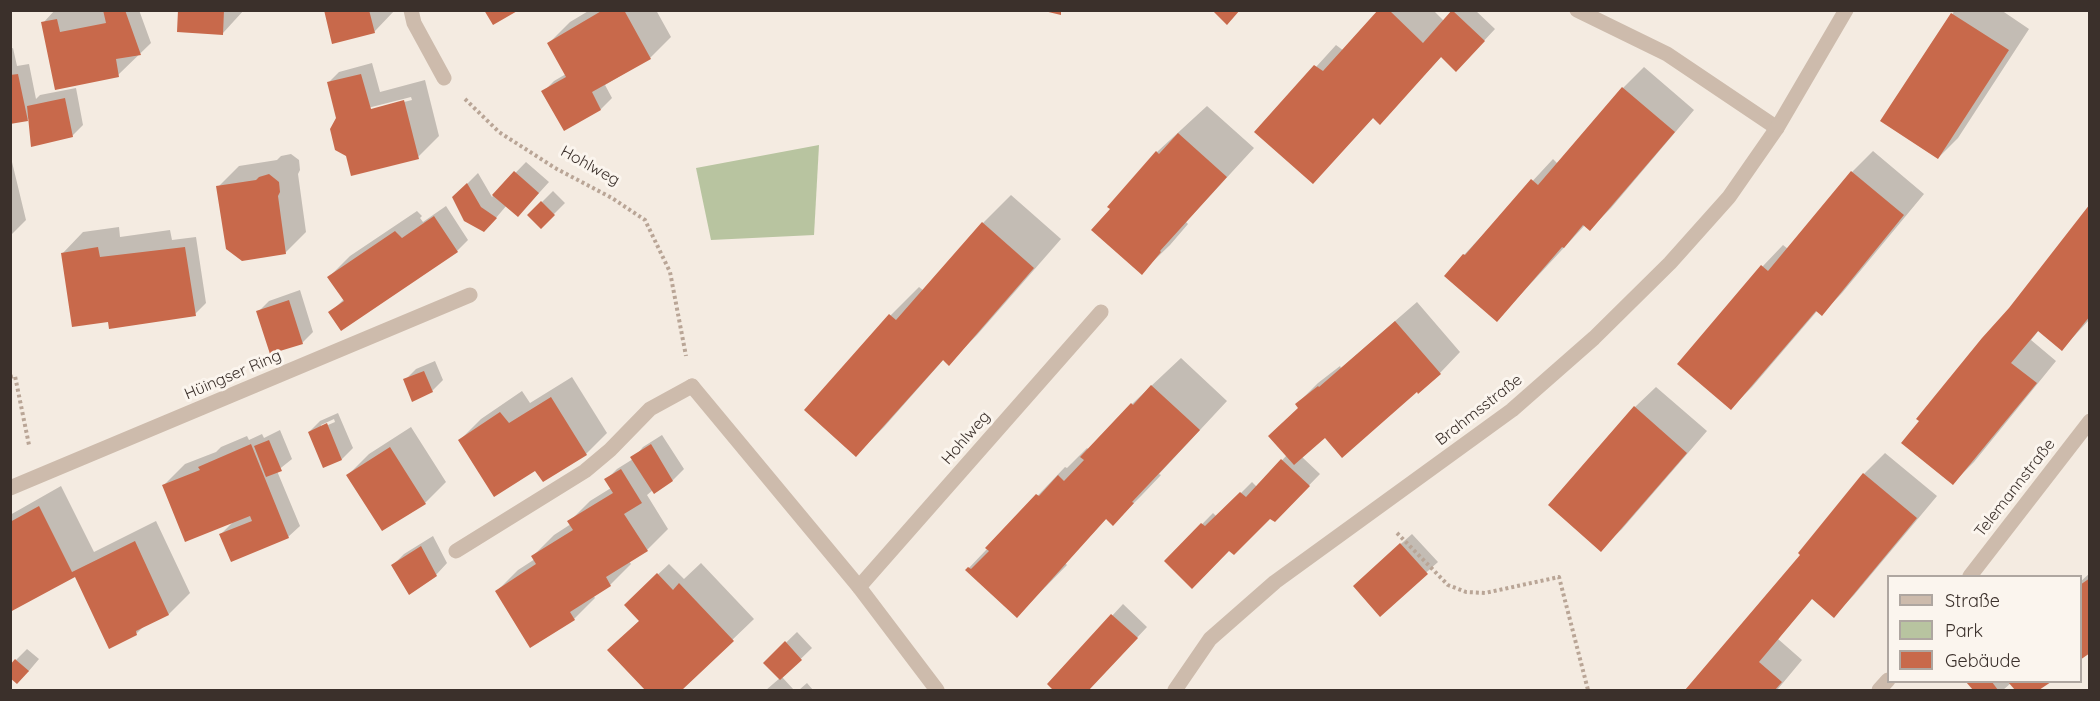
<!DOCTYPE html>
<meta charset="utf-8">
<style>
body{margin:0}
#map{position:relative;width:2100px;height:701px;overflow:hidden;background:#f4ebe1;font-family:Quicksand,sans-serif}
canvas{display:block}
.frame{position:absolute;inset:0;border:12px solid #3b302b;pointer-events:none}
.legend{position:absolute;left:1887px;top:575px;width:195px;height:108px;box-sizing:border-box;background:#fbf5ee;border:2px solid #aea6a0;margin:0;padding:8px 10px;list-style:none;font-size:18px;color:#3b302b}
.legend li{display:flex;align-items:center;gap:12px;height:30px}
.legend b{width:30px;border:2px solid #aea6a0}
</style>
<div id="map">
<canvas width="2100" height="701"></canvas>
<div class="frame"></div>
<ul class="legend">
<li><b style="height:8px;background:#cdbbac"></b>Straße</li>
<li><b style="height:16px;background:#b8c4a0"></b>Park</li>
<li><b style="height:16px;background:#c8694b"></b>Gebäude</li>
</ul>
</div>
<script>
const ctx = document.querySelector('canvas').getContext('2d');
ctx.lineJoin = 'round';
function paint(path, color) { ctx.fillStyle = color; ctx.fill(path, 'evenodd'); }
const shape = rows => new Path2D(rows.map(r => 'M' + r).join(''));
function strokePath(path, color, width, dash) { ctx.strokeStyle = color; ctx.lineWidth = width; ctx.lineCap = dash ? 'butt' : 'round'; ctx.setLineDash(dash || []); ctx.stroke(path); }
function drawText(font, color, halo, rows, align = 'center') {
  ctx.font = font + ' Quicksand,sans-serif'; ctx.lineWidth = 6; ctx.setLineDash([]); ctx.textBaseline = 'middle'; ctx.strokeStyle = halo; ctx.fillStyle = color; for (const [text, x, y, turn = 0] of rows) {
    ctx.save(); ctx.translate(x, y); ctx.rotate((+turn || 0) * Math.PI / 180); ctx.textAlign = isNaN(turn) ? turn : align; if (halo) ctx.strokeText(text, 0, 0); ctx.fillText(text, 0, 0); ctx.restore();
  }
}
const green = shape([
 [819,145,814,235,711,240,696,168]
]);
const shadow = shape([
 [55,10,81,10,81,12,139,10,151,43,118,75,43,23],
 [179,10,244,10,223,33],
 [326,10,395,10,374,32],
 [590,10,656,10,671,37,650,58,605,85,612,98,601,109,565,129,543,92,554,81,566,74,549,43,570,22],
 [1380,10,1433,10,1444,21,1454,10,1475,10,1495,29,1467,59,1441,57,1380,123,1374,117,1313,182,1257,132,1336,45,1344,51],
 [1955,10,2001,10,2029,29,1958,138,1938,158,1882,120],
 [13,48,17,66,29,64,36,99,40,95,76,88,83,125,72,136,30,117,27,120,10,123,10,49],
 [372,63,380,92,425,80,439,136,418,157,347,155,328,83,339,72],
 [411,97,412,100,352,115,352,112],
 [1644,67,1694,110,1611,208,1590,229,1585,225,1497,320,1464,255,1553,159,1558,164,1623,88],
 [1207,106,1254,148,1186,222,1188,224,1170,245,1142,272,1157,152],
 [1873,151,1924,194,1842,293,1822,314,1818,310,1752,387,1731,408,1679,364,1763,266,1783,245,1788,249,1852,172],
 [291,154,299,160,300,170,298,174,306,232,285,253,218,187,239,166,277,160,281,156],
 [12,162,26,220,10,236,10,163],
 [526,162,549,182,529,204,507,205,495,219,454,197,478,173,492,197],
 [553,191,565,203,541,227,529,215],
 [1011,195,1061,239,977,335,949,363,944,359,884,427,856,455,806,410,891,315,919,287,924,291,983,223],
 [446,206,468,240,457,251,330,313,344,299,329,277,350,256,417,211,422,216,420,218,423,222],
 [2090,207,2090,319,2062,349,2039,330,2031,340,2056,361,1974,462,1953,483,1921,421],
 [119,227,120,237,170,230,172,240,196,237,206,303,195,314,109,320,62,254,83,232],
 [300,290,313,332,302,343,258,312,269,301],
 [1417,302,1460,352,1440,373,1417,390,1325,437,1302,457,1320,474,1286,509,1270,517,1229,549,1166,561,1213,513,1217,517,1252,482,1257,487,1287,455,1300,408,1297,404,1318,383,1340,366,1341,368],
 [1181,358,1227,401,1159,474,1161,475,1141,496,1113,524,1107,518,1065,563,1067,565,1017,616,967,570,1065,467,1067,468,1087,448,1089,450,1132,404],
 [435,361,443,380,432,391,405,380,416,369],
 [572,377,607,433,586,454,536,469,460,440,481,419,522,391,530,403],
 [1656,387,1707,431,1622,529,1601,549,1635,407],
 [338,413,353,448,342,459,324,466,309,432,320,421],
 [334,419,335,422,321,428,321,425],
 [411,427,446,482,425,503,348,475,369,454],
 [280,430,292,459,277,471,300,526,288,537,221,534,235,520,164,485,185,464,216,452,221,447,247,436,249,440,262,434,264,438],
 [662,435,684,469,673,480,654,492,653,490,647,495,668,529,647,550,629,561,631,564,610,585,593,595,595,598,574,619,497,591,518,570,535,559,533,556,554,535,571,524,569,522,590,501,611,488,606,480,617,469,633,459,643,447],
 [1885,453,1937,496,1854,595,1834,616,1812,598,1778,639,1802,660,1777,690,1687,690,1802,554,1864,474],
 [61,486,94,552,156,521,190,593,169,614,145,625,137,633,76,575,10,610,10,515],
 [1412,534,1438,562,1380,614,1366,575],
 [433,536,447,563,436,575,410,593,393,565,404,554],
 [701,563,754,619,680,690,648,690,610,650,640,620,637,594,669,564,684,579],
 [2090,573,2090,652,2080,658,2080,582],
 [1123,604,1147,627,1088,690,1056,690,1049,684],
 [797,632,812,648,782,677,794,690,766,690,780,678,765,663],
 [27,649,39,659,28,672,16,660],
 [1968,682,2049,682,2037,690,2016,690,2011,683,2003,690,1975,690],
 [807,683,813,690,799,690]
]);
const building = shape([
 [103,10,125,10,141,55,116,59,119,77,55,90,41,22,57,19,60,32,106,23],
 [178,10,224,10,223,35,177,32],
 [324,10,369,10,375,33,332,44],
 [484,10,519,10,493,25],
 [603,10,624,10,651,59,592,92,601,110,564,131,541,91,566,77,547,43],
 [1040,10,1061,10,1061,15],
 [1212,10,1240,10,1227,25],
 [1378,10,1389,10,1423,43,1452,10,1485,41,1456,72,1441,57,1380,125,1373,118,1313,184,1254,132,1314,65,1323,71],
 [1951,13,2009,50,1938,159,1880,121],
 [18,74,28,121,10,124,10,75],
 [361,74,371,109,404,100,419,159,351,176,346,156,335,150,330,129,336,118,327,82],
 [1622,87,1675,132,1590,231,1583,225,1564,248,1562,247,1497,322,1444,276,1463,254,1465,255,1531,179,1538,185],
 [65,98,73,137,31,147,27,106],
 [1178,133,1227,177,1160,251,1161,252,1142,275,1091,230,1110,209,1107,207,1156,151,1159,154],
 [514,171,539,193,518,217,492,195],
 [1851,171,1904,215,1822,316,1816,311,1731,410,1677,364,1761,265,1768,271],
 [269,174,279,182,280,192,278,196,286,254,242,261,226,249,216,186,256,180,259,177],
 [467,183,481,207,497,218,484,232,464,221,452,197],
 [541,201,555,215,541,229,527,215],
 [2090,204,2090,316,2062,351,2038,331,2011,363,2037,383,1953,485,1901,443,1919,421,1916,419,1982,338,2009,308],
 [434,216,458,252,341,331,328,312,344,301,327,277,395,231,402,238],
 [982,222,1034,268,949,366,943,360,856,457,804,410,889,314,896,320],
 [98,247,100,257,185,247,196,316,109,329,108,322,72,327,61,253],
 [289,300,303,344,270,354,256,311],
 [1395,321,1441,374,1418,394,1417,392,1342,458,1325,438,1294,465,1268,436,1298,408,1295,404,1318,386,1319,387],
 [424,371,433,392,412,402,403,379],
 [1151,385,1200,430,1132,502,1134,503,1113,526,1106,519,1017,618,965,570,968,567,971,569,989,551,985,548,1036,494,1039,496,1058,475,1064,481,1084,460,1080,457,1131,403,1133,405],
 [551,397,587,455,543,482,535,471,494,497,458,440,500,412,509,423],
 [1634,406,1687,453,1601,552,1548,505],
 [327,423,342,460,323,468,308,432],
 [269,440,282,471,266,477,254,446],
 [251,444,289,538,231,562,219,534,252,521,250,516,185,542,162,485,200,470,198,467],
 [651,444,673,481,654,494,630,457],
 [390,447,426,504,382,531,346,475],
 [1281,459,1310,486,1275,522,1270,519,1234,555,1229,551,1192,589,1164,561,1201,523,1205,526,1240,492,1246,497],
 [621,469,642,503,624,514,648,551,606,577,611,586,570,612,575,620,530,648,495,591,536,564,531,556,573,530,567,521,613,493,604,479],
 [1863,473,1917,518,1834,618,1812,599,1759,662,1782,682,1775,690,1685,690,1800,555,1798,553],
 [39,506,72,572,135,541,169,615,136,631,137,635,109,649,75,577,10,612,10,522],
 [1400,543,1428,574,1380,617,1353,586],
 [421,546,437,576,409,595,391,565],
 [657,573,673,590,679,583,734,641,682,690,645,690,607,650,639,621,624,605],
 [2090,578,2090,653,2080,660,2080,585],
 [1111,614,1138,638,1089,690,1053,690,1047,684],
 [785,641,802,660,780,680,763,663],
 [15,659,29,671,17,684,10,678,10,665],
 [1966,682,1992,682,1998,690,1973,690],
 [2008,682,2051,682,2039,690,2015,690]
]);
const path = shape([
 [465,99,499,132,555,168,612,198,645,220,670,272,686,356],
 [10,377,15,376,29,445],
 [1397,533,1448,585,1466,592,1485,593,1559,577,1588,690]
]);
const service = shape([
 [1577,10,1667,54,1777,128],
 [10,488,470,295],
 [456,551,585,471,610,450,650,409,692,386],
 [859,587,1101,312]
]);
const minor = shape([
 [411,10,414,23,444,78],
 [692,386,859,587,937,690],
 [1970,576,2090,421],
 [1175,690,1210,639,1275,582,1512,410,1594,338,1670,263,1729,197,1777,128,1846,10],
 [1879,690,1888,680]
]);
const streetNames = [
 ["Hohlweg",590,166,29],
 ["Hüingser Ring",233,375,-23],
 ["Brahmsstraße",1479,410,-38],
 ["Hohlweg",966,438,-49],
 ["Telemannstraße",2015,488,-52]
];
paint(green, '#b8c4a0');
paint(shadow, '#0003');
paint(building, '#c8694b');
strokePath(path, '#b9a596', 4, [3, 3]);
strokePath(service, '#cdbbac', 15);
strokePath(minor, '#cdbbac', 15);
drawText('16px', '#3b302b', '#fbf5ee', streetNames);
</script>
